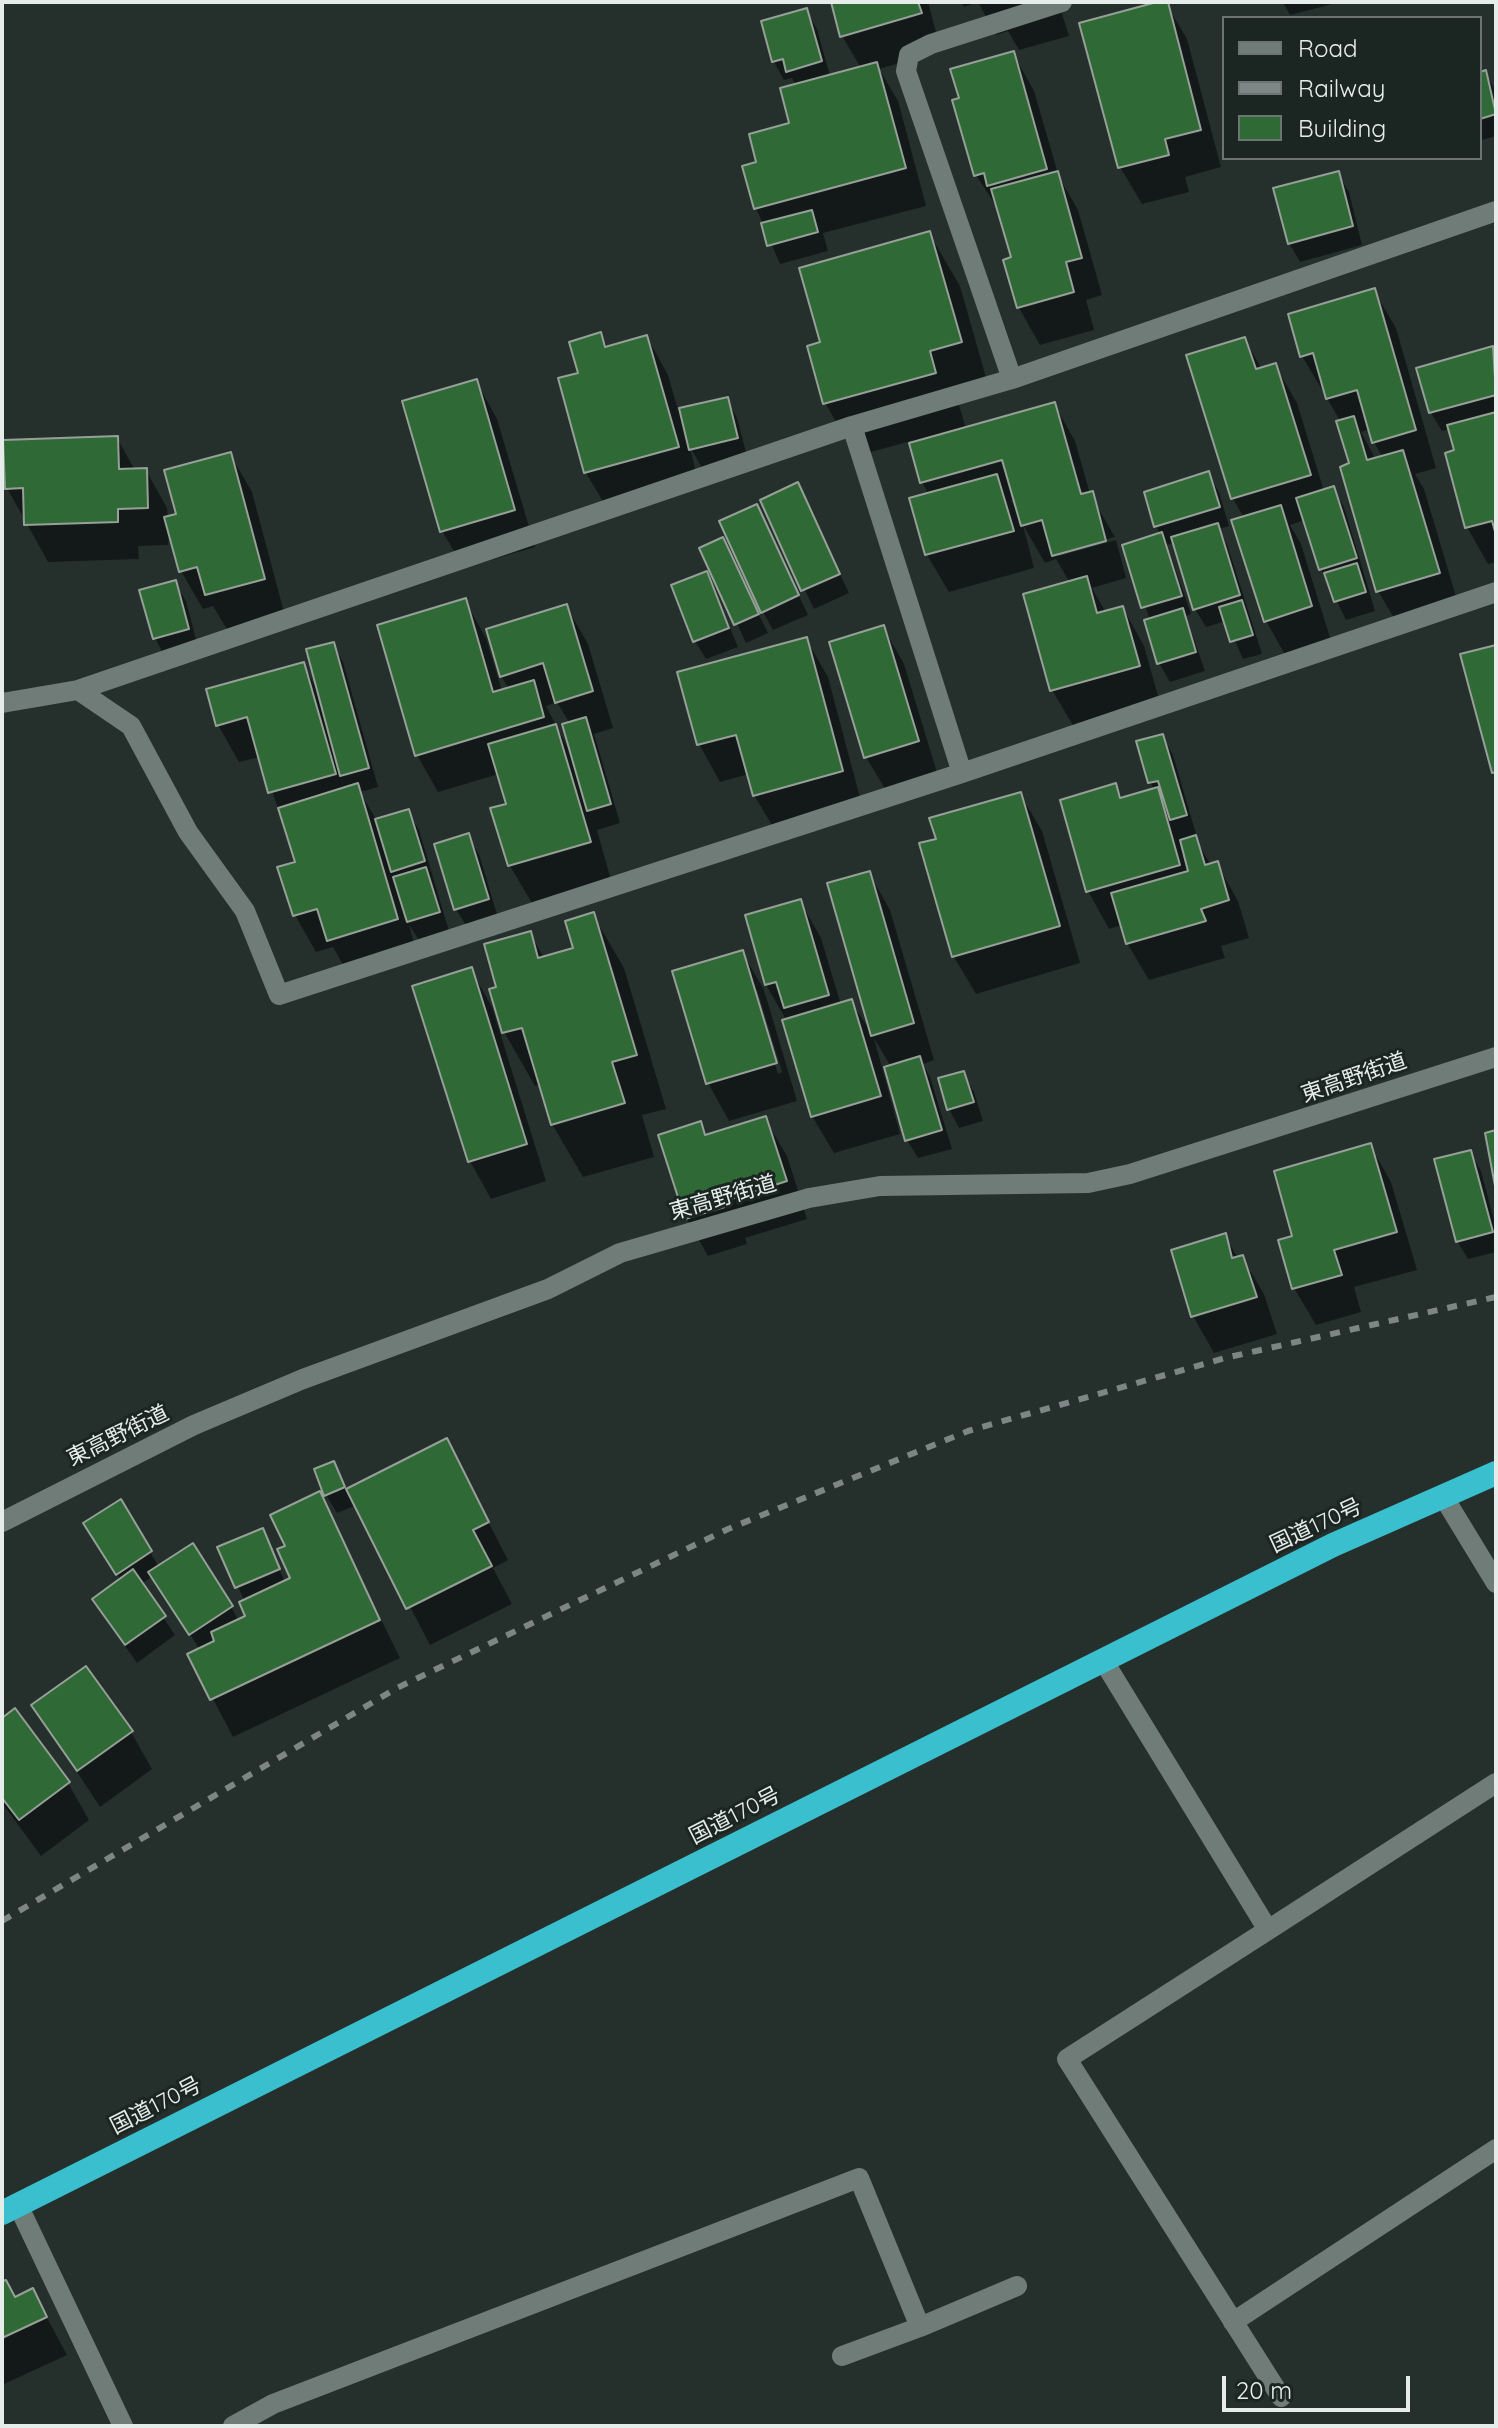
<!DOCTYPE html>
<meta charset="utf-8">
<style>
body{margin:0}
#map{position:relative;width:1498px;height:2428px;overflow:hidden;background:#25302d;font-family:Quicksand,sans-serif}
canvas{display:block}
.frame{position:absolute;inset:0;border:4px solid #e5ecea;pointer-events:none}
.legend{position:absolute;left:1222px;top:16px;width:260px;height:144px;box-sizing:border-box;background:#1b2623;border:2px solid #6c7573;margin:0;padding:10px 14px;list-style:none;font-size:24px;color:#e5ecea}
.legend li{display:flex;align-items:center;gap:16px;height:40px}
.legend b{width:40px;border:2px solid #6c7573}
.scale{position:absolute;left:1222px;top:2376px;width:188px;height:36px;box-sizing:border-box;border:4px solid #e5ecea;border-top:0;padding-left:10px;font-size:24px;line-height:28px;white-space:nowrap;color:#e5ecea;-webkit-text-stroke:6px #1b2623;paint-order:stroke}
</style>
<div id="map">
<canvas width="1498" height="2428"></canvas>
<div class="frame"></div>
<ul class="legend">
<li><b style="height:10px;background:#6f7c78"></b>Road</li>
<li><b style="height:10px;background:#7d8684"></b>Railway</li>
<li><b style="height:22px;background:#2f6936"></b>Building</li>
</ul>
<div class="scale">20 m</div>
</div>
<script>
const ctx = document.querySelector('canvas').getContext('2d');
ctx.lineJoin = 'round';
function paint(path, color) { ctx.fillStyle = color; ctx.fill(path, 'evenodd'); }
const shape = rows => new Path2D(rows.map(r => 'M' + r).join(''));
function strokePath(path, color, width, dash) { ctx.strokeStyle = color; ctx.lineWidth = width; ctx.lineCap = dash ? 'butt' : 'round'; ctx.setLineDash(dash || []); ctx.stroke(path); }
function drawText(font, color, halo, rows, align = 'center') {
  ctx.font = font + ' Quicksand,"Noto Sans JP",sans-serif'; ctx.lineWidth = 6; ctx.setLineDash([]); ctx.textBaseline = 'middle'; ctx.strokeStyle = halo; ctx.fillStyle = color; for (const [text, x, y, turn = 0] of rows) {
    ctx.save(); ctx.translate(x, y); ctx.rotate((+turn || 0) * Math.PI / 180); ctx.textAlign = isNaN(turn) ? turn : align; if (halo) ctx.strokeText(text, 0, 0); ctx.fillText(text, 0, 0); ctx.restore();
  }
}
const shadow = shape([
 [833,2,928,2,941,51,879,69,898,101,926,206,823,233,828,251,780,264,756,208,759,163,792,124,796,85,792,78,784,80,774,62,806,11,817,29,830,76,861,68,842,36],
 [961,2,1065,2,1059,4,1069,36,1019,50,1008,31,996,35,978,2,964,7],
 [1165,2,1187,39,1221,167,1185,177,1189,192,1142,204,1120,167],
 [1283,2,1340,2,1290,15],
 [1013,53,1034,91,1059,177,1078,210,1102,295,1086,300,1094,330,1040,345,1019,308,1005,261,1013,259,1000,212,976,175,962,99],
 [1485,73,1496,91,1496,136,1482,140,1480,74],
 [1338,173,1349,192,1362,245,1300,262,1289,243],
 [929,233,960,286,991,395,959,405,966,429,1054,404,1075,441,1090,494,1115,537,1059,551,1059,556,1116,540,1126,578,1092,588,1106,613,1123,608,1144,646,1160,703,1074,727,1052,690,1070,583,1056,559,1045,563,1023,525,1034,568,949,592,927,555,912,500,929,495,922,482,911,441,856,456,825,403,822,344],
 [1016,499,1018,513,1011,500],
 [1374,291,1396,328,1436,468,1415,474,1424,489,1460,610,1400,628,1378,591,1341,422,1302,356],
 [1370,429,1374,442,1383,458,1376,460,1361,432],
 [600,335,608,348,647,337,668,375,678,410,727,399,737,418,747,456,702,468,690,447,699,485,608,510,586,473,560,379,580,374],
 [1245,339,1262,370,1275,365,1297,403,1324,491,1333,488,1344,507,1375,611,1346,620,1321,569,1305,520,1290,525,1301,544,1332,644,1287,658,1266,621,1244,518,1233,499,1188,357],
 [1492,348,1496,355,1496,562,1488,564,1467,527,1450,429,1442,431,1431,413,1418,369],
 [476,381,497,419,535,547,464,568,442,531],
 [117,438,135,470,146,470,167,508,168,518,178,516,230,454,252,492,285,616,228,631,213,606,203,609,181,571,170,529,168,545,138,546,139,559,48,562,7,488],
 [1208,474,1219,492,1229,526,1219,529,1227,544,1262,654,1243,659,1226,621,1206,627,1195,609,1175,542,1167,545,1191,614,1186,616,1205,671,1170,682,1159,663,1150,620,1125,546,1161,535,1156,526],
 [797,485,849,593,814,609,762,501],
 [757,506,808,615,773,630,763,612],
 [722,540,768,633,746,643,702,549],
 [707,573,738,647,706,659,695,641],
 [175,583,186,601,198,647,165,657,155,638],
 [465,601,486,638,502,691,509,689,501,676,566,606,588,644,613,728,594,734,620,823,597,830,611,880,532,903,510,866,493,809,508,805,499,774,438,792,417,755],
 [557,702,570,724,570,752,546,706],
 [883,627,904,664,939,779,888,794,866,757],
 [806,639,828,677,863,809,776,832,754,795,749,774,720,782,699,744],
 [333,644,343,662,378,787,360,792,377,821,408,811,419,830,449,931,419,940,409,925,418,957,350,977,333,947,316,952,295,915,297,863,260,757,239,762,218,725,303,664,317,690],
 [1162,736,1173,755,1196,834,1193,835,1211,865,1217,864,1238,901,1249,938,1221,946,1225,958,1149,980,1127,943,1122,925,1109,929,1088,891,1115,785,1123,799,1155,790,1150,783],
 [1020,794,1042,831,1080,963,976,994,954,957,922,844,938,840],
 [468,836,479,854,498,918,467,927,456,909],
 [869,873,890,910,934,1060,923,1064,930,1077,952,1149,918,1158,907,1140,891,1067,874,1038,900,1134,834,1153,812,1116,787,1021,766,985,800,901,821,938,841,1005,851,1002,873,1035,829,884],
 [593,915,624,968,666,1109,642,1115,654,1157,583,1177,552,1124,541,1084,535,1086,503,1030,499,988,530,933,544,958,576,950],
 [742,952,764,990,797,1101,729,1121,708,1083],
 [753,990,757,990,782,1072,778,1074],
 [471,970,492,1007,546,1181,491,1199,470,1161],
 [963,1073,974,1092,983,1121,959,1128,949,1109],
 [765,1119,787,1156,807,1219,745,1238,747,1244,708,1256,687,1219,660,1136,700,1124,707,1137],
 [1370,1145,1391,1182,1417,1270,1354,1287,1361,1312,1316,1325,1294,1288,1295,1238],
 [1470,1152,1481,1171,1496,1228,1496,1252,1468,1259,1457,1241],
 [1225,1236,1238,1258,1242,1257,1264,1294,1277,1334,1214,1353,1193,1316],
 [446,1440,508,1560,493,1568,512,1604,430,1645,357,1505,337,1513,326,1495,333,1463,347,1490],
 [319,1494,400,1658,233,1737,190,1655,200,1650,153,1576,141,1584,175,1635,137,1663,105,1618,94,1599,121,1581,97,1542,120,1502,159,1567,231,1607,239,1621,248,1617,245,1602,220,1548,262,1531,285,1582,293,1579,288,1547],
 [34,1706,131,1732,152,1769,100,1807],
 [2,1720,68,1783,89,1820,41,1856,2,1803],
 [2,2283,15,2299,32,2290,67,2355,2,2385]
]);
const building = shape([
 [831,2,918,2,922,13,840,37,831,2],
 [1157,2,1168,2,1201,130,1165,139,1169,155,1118,168,1079,23,1157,2],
 [807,8,822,61,786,72,783,59,772,62,761,21,807,8],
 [1014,51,1047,169,987,186,984,173,974,176,952,100,959,98,950,69,1014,51],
 [877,62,906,168,754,209,742,166,756,162,749,134,789,123,780,88,877,62],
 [1486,70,1496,114,1480,119,1480,72,1486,70],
 [1058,171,1082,258,1066,262,1074,292,1017,308,1003,260,1011,257,991,189,1058,171],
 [1339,171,1353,226,1288,244,1273,188,1339,171],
 [812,210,818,232,767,246,761,223,812,210],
 [930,231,962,342,930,351,936,373,823,404,807,346,820,342,799,268,930,231],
 [1375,288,1416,430,1372,443,1357,390,1326,399,1313,353,1300,357,1288,314,1375,288],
 [601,332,605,347,647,335,679,447,584,473,558,378,578,373,569,342,601,332],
 [1245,337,1256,369,1276,363,1311,475,1231,499,1186,355,1245,337],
 [1493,346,1496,395,1429,413,1416,368,1493,346],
 [477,379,515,510,440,532,402,401,477,379],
 [728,397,738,438,689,450,679,408,728,397],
 [1055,402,1081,494,1093,491,1106,541,1052,556,1042,520,1021,526,1002,460,920,483,909,443,1055,402],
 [1496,412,1496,535,1492,521,1465,528,1445,453,1454,450,1447,425,1496,412],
 [1354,416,1367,460,1403,450,1440,573,1376,592,1340,467,1349,463,1336,421,1354,416],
 [118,436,119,469,147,468,148,508,118,509,118,522,24,525,23,488,5,489,3,440,118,436],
 [231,452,265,579,205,595,197,567,179,572,164,517,176,514,164,470,231,452],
 [1209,471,1220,507,1154,527,1144,492,1209,471],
 [997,474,1014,531,925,555,909,498,997,474],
 [798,482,840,574,801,591,760,500,798,482],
 [1334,486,1357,558,1319,570,1296,498,1334,486],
 [757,504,799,595,761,613,719,521,757,504],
 [1281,505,1312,606,1264,622,1231,520,1281,505],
 [1218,523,1240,595,1193,610,1171,537,1218,523],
 [1162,532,1182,596,1141,608,1122,545,1162,532],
 [723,537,759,614,734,625,699,548,723,537],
 [1357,563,1366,592,1334,602,1324,573,1357,563],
 [707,571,729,628,693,642,671,585,707,571],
 [1087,576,1097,613,1123,606,1140,666,1050,691,1023,594,1087,576],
 [176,580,189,629,153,639,139,590,176,580],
 [466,598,493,692,534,680,544,717,415,756,377,625,466,598],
 [1242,600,1253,635,1230,642,1219,607,1242,600],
 [567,604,593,691,555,703,543,663,500,677,486,629,567,604],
 [1183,608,1196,652,1157,664,1144,620,1183,608],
 [884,625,919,741,864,758,829,642,884,625],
 [807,637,843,771,753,796,736,735,697,745,677,672,807,637],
 [334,642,369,768,340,776,306,649,334,642],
 [1496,645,1496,772,1492,773,1460,654,1496,645],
 [304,662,336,774,268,793,247,717,216,726,206,689,304,662],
 [586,717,611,804,587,811,562,724,586,717],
 [556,724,591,842,508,866,490,808,506,804,488,744,556,724],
 [1163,734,1187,815,1170,820,1158,781,1148,783,1136,741,1163,734],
 [358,783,398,919,327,941,317,909,293,916,277,867,295,862,278,808,358,783],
 [1116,783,1120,798,1158,787,1180,865,1086,892,1060,800,1116,783],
 [1021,792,1060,926,952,957,919,843,936,839,929,818,1021,792],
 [409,809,425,861,391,872,375,819,409,809],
 [469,833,489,899,454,910,434,844,469,833],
 [1196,835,1205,865,1218,861,1229,900,1201,909,1206,921,1126,944,1111,893,1188,871,1180,840,1196,835],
 [426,867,440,912,407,922,393,877,426,867],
 [870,871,914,1023,871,1036,827,883,870,871],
 [801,899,829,995,784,1008,776,982,765,985,745,915,801,899],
 [594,912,637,1055,612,1062,625,1103,551,1125,522,1028,502,1033,489,989,496,987,484,944,531,931,538,958,573,948,565,921,594,912],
 [743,950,777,1063,706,1084,672,971,743,950],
 [472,967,527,1144,468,1162,412,986,472,967],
 [852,999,881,1096,811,1117,782,1020,852,999],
 [920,1056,942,1130,905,1141,884,1067,920,1056],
 [964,1071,974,1102,947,1110,938,1078,964,1071],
 [766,1116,787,1181,725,1201,728,1206,685,1219,658,1135,701,1121,705,1135,766,1116],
 [1496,1130,1496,1191,1485,1133,1496,1130],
 [1371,1143,1397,1232,1334,1250,1342,1275,1292,1289,1278,1240,1292,1236,1274,1171,1371,1143],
 [1471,1150,1493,1232,1456,1242,1434,1159,1471,1150],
 [1226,1233,1232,1258,1243,1255,1257,1297,1191,1317,1171,1250,1226,1233],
 [447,1438,489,1522,473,1530,492,1566,406,1609,346,1489,447,1438],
 [334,1461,345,1487,324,1496,314,1469,334,1461],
 [320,1491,380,1620,210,1700,187,1654,214,1641,211,1632,245,1616,239,1602,290,1578,277,1549,285,1546,270,1515,320,1491],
 [121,1499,152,1551,116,1575,83,1523,121,1499],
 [263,1528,280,1569,235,1588,217,1547,263,1528],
 [193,1543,233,1606,189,1635,148,1572,193,1543],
 [133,1569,166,1616,125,1645,92,1599,133,1569],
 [86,1666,133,1731,77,1771,31,1705,86,1666],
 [15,1708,70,1782,19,1820,2,1798,2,1718,15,1708],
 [6,2280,15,2297,33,2288,47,2317,2,2338,2,2281,6,2280]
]);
const street = shape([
 [1012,379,906,71,909,55,931,44,1062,2],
 [852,426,962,773],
 [78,690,131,726,188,832,245,911,279,995,962,773,1496,592],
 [2,703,78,690,852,426,1012,379,1496,211],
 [1443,1496,1496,1583],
 [2,1522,194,1425,303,1379,548,1289,620,1253,809,1198,880,1186,1088,1183,1130,1174,1496,1057],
 [1103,1660,1268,1930,1067,2059,1281,2397],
 [1268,1930,1496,1783],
 [18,2205,123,2426],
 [1233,2322,1496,2149],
 [842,2356,920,2327],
 [233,2426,273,2404,859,2178,920,2327,1017,2286]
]);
const highway = shape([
 [2,2213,1333,1545,1496,1473]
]);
const rail = shape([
 [2,1921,397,1688,728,1529,968,1431,1225,1358,1496,1297]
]);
const streetNames = [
 ["東高野街道",1354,1078,-19],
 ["東高野街道",723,1198,-16],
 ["東高野街道",118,1436,-26],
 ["国道170号",1316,1526,-25],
 ["国道170号",735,1816,-27],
 ["国道170号",156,2106,-27]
];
paint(shadow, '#0007');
paint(building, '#2f6936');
strokePath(building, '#97a098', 2);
strokePath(street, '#6f7c78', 20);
strokePath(highway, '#39bfce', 24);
strokePath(rail, '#7d8684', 6, [10, 10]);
drawText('22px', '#e5ecea', '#1b2623', streetNames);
</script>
